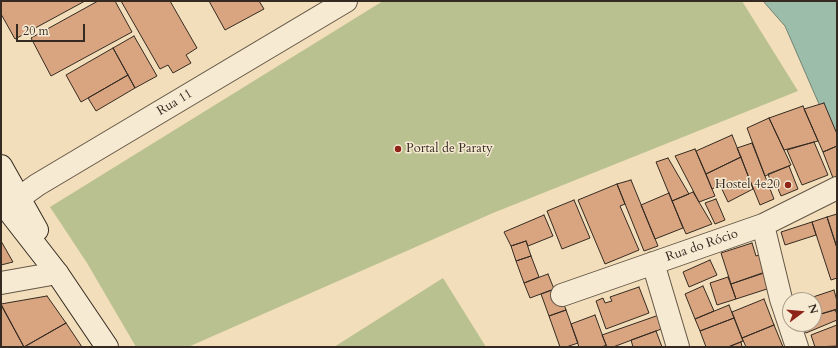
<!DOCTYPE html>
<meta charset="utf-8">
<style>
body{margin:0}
#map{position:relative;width:838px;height:348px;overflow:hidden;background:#f2deba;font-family:Cardo,serif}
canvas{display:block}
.frame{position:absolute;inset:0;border:2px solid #342a21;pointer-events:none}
.north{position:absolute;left:782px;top:292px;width:40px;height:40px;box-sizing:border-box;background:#f7ead2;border:1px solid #a99d8b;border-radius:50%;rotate:74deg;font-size:11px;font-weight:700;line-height:16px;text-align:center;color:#342a21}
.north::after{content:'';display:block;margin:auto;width:14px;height:18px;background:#8f2418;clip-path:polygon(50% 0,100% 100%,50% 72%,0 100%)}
.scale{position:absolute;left:16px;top:24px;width:69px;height:18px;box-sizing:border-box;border:2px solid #342a21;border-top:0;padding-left:5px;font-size:12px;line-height:14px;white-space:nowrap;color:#342a21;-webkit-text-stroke:3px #f7ead2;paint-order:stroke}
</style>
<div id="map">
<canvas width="838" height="348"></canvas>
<div class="frame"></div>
<div class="north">N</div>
<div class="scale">20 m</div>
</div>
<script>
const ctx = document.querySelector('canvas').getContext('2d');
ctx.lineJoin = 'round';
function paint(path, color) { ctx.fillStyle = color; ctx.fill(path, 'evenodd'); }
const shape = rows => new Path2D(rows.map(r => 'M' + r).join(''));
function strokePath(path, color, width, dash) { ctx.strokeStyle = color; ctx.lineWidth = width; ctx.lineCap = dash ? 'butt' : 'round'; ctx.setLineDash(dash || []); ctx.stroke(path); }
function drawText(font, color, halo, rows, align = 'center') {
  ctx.font = font + ' Cardo,serif'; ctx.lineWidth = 3; ctx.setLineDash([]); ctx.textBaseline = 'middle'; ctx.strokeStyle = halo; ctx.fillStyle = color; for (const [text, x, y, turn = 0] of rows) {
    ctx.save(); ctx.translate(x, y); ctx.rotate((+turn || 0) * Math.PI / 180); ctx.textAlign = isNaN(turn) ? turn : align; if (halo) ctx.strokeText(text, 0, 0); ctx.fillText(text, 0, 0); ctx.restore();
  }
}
const green = shape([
 [383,1,742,1,798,91,493,213,188,347,136,347,87,263,50,207],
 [443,278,486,347,334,347]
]);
const water = shape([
 [763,1,837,1,837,139,829,127,785,26,763,1]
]);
const building = shape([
 [1,1,85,1,15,39,1,14,1,1],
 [98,1,115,1,132,32,51,76,31,38,98,1],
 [121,1,170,1,197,48,186,55,191,63,173,73,168,65,160,69,121,1],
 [209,1,259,1,264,9,225,30,209,1],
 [134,36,157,76,135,88,113,48,134,36],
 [113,48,128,75,81,102,66,75,113,48],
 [128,75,135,88,96,111,88,98,128,75],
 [824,103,837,134,837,146,823,152,804,109,824,103],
 [803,106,818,141,784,150,769,118,803,106],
 [769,118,791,165,765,176,747,128,769,118],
 [732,135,741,157,706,174,696,151,732,135],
 [814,142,828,175,802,185,787,150,814,142],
 [752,143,774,199,760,205,737,148,752,143],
 [837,146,837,176,833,178,823,152,837,146],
 [695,149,715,196,699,202,675,156,695,149],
 [741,157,753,189,728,202,720,185,712,189,706,174,741,157],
 [668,158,689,194,672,201,656,162,668,158],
 [789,166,798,189,781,196,776,184,772,185,768,174,789,166],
 [631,180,658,246,644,251,617,184,631,180],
 [617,184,625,204,620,206,639,250,605,264,578,200,617,184],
 [693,192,712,224,686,234,672,201,693,192],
 [669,193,683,228,655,239,641,205,669,193],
 [716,199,725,220,715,224,705,203,716,199],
 [574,200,590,238,562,249,547,211,574,200],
 [837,214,837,248,827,217,837,214],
 [544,215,553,236,528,246,526,241,511,246,504,232,544,215],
 [827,217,837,248,837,278,831,280,812,222,827,217],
 [812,222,816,235,785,245,781,232,812,222],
 [1,241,13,262,1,265,1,241],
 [526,241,531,256,516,261,511,246,526,241],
 [752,243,756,256,762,254,767,272,731,284,721,253,752,243],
 [531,256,539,277,524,283,516,261,531,256],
 [710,260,717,275,689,287,683,272,710,260],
 [765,272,770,288,736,299,731,284,765,272],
 [548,274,554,289,530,298,524,283,548,274],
 [728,277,736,299,717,305,710,283,728,277],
 [703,286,714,311,695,319,685,294,703,286],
 [639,287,649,313,606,329,596,301,603,298,605,303,612,301,610,297,639,287],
 [558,288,566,310,549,316,541,294,558,288],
 [834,290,837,301,837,309,814,316,814,300,807,300,807,299,834,290],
 [47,296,66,323,24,347,1,304,47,296],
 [764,299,774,325,742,338,732,312,764,299],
 [1,305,24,347,1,347,1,305],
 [729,305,734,318,700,331,695,319,729,305],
 [566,310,578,343,566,347,560,347,549,316,566,310],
 [835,310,837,314,837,320,806,333,802,324,814,324,814,316,835,310],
 [595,315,606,345,602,347,579,347,571,324,595,315],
 [659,315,664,328,613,347,607,347,602,335,659,315],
 [734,318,743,341,728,347,706,347,700,331,734,318],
 [66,323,82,347,24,347,66,323],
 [774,325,783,347,746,347,742,338,774,325],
 [837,325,837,346,815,347,811,335,837,325],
 [656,331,662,347,633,347,631,340,656,331],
 [741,342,742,347,728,347,741,342]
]);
const street = shape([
 [3,204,19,198,37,185,346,1],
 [763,225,781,299,797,347],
 [653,263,678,347],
 [1,283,57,273],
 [562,295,763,225,837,188]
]);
const secondary = shape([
 [1,166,37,230],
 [1,201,57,273,107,347]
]);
const markers = [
 [398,149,4,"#8f2418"],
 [788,185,4,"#8f2418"]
];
const streetNames = [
 ["Rua 11",175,103,-31],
 ["Rua do Rócio",702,246,-19]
];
const poiNames = [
 ["Portal de Paraty",406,149],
 ["Hostel 4e20",780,185,"right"]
];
paint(green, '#bac190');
paint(water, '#9cbdaa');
strokePath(water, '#728273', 1);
paint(building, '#d9a580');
strokePath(building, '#342a21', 1);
strokePath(street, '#645747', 24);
strokePath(secondary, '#342a21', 24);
strokePath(street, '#f7ead2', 22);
strokePath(secondary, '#f7ead2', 22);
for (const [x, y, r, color] of markers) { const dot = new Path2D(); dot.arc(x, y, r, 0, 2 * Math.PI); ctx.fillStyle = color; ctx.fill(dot); strokePath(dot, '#f7ead2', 1.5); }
drawText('13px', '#342a21', '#f7ead2', streetNames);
drawText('13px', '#342a21', '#f7ead2', poiNames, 'left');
</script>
